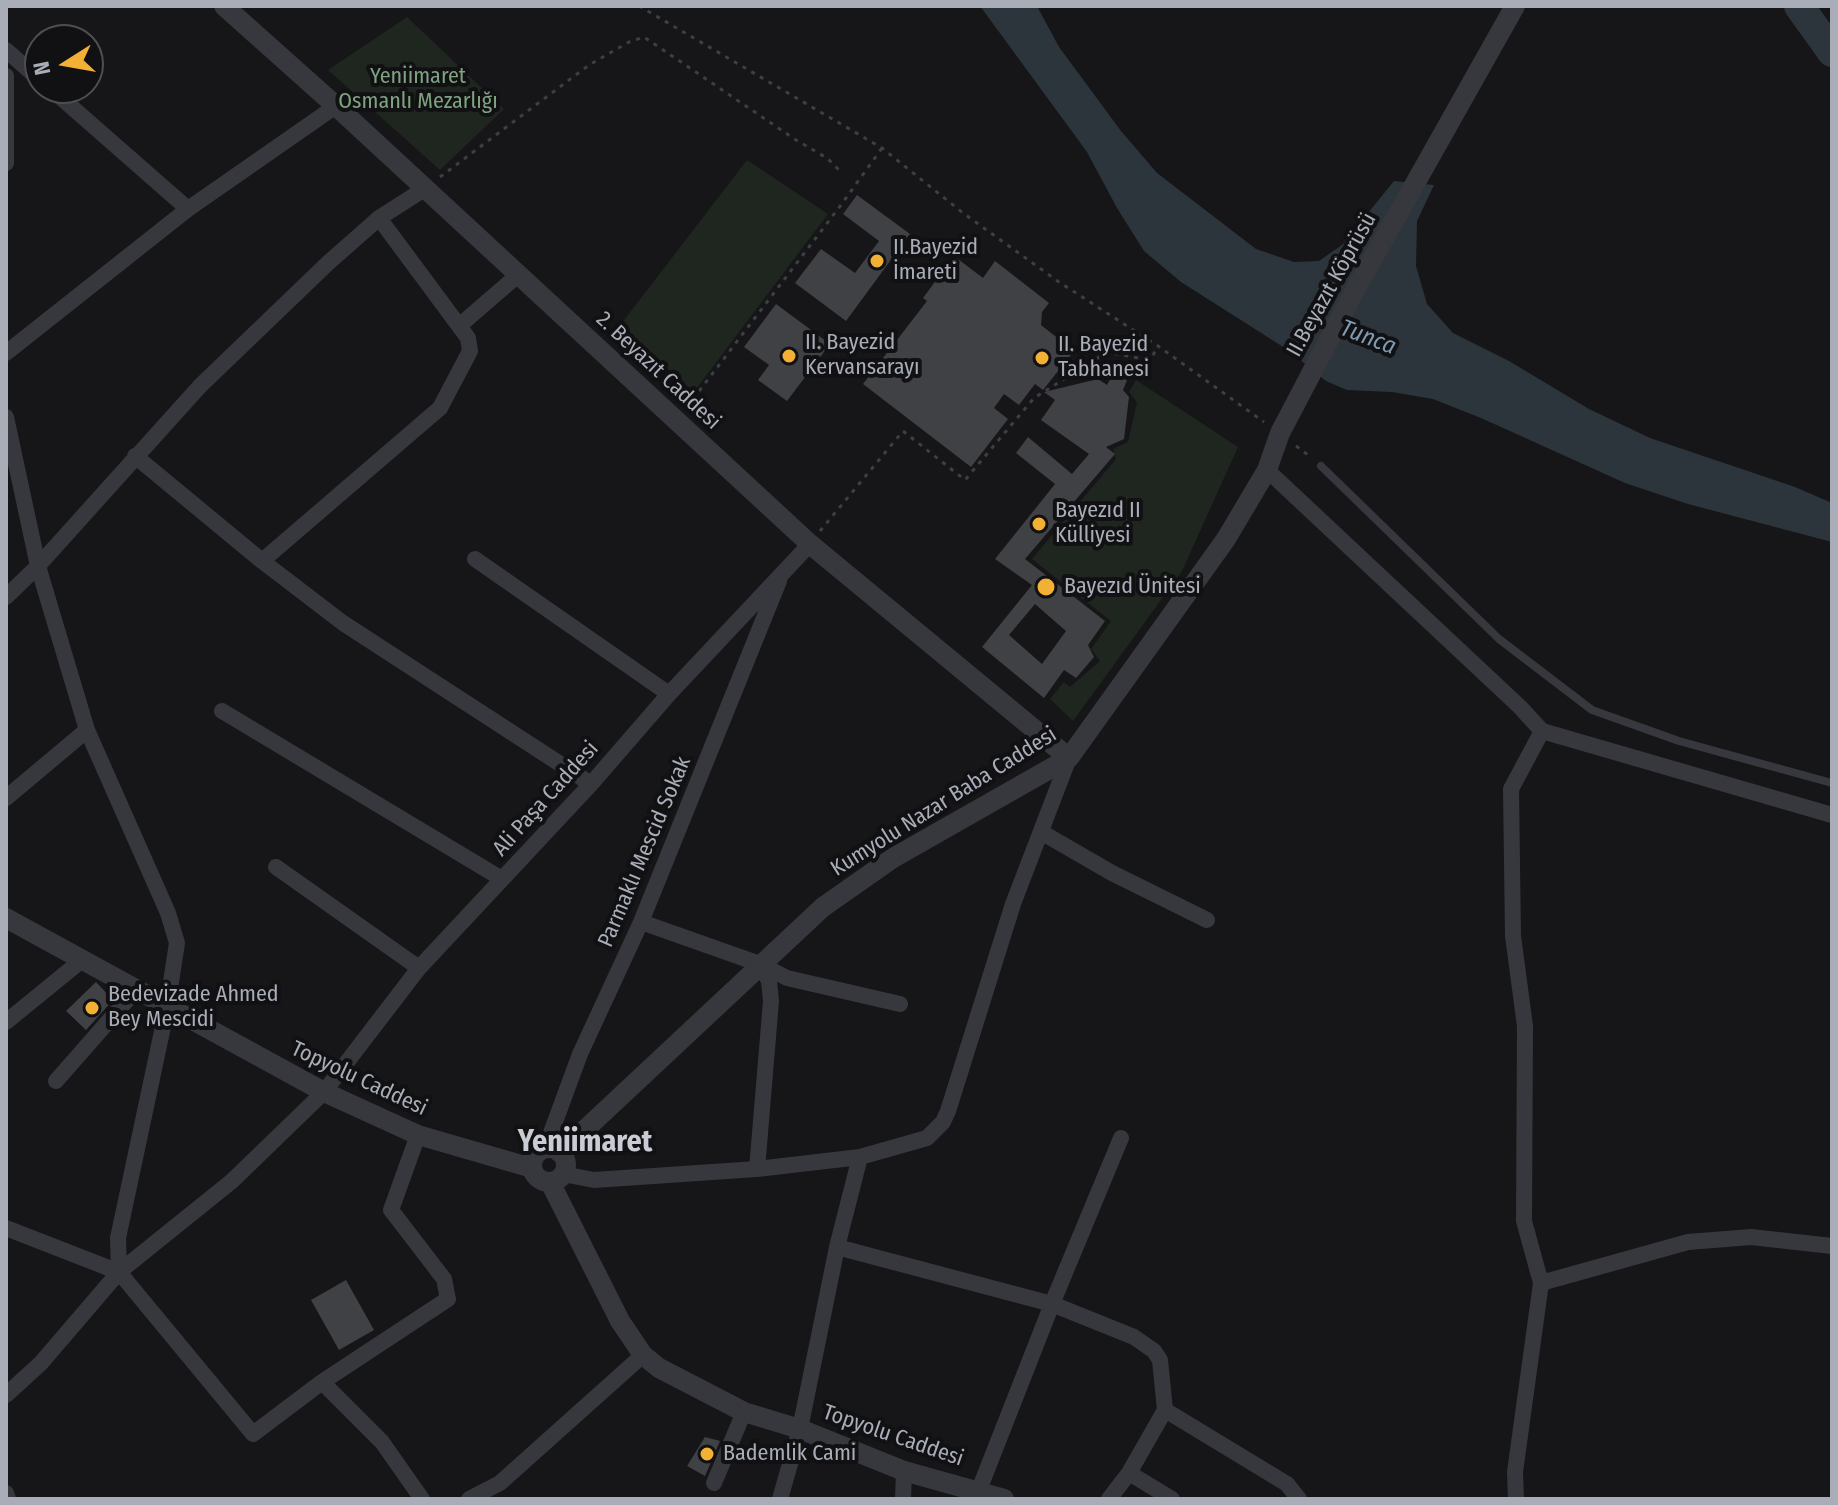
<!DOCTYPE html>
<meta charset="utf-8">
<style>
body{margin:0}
#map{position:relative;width:1838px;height:1505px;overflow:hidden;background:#161618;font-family:"Fira Sans Condensed",sans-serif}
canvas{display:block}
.frame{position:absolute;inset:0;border:8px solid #a8adb8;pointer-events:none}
.north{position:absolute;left:24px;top:24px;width:80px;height:80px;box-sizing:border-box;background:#111113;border:2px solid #4d4f55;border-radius:50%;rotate:259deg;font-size:22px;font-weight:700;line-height:32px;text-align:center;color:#a8adb8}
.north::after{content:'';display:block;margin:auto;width:28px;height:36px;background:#f2b134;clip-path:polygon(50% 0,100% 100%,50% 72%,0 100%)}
</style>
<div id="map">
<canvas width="1838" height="1505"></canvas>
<div class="frame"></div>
<div class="north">N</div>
</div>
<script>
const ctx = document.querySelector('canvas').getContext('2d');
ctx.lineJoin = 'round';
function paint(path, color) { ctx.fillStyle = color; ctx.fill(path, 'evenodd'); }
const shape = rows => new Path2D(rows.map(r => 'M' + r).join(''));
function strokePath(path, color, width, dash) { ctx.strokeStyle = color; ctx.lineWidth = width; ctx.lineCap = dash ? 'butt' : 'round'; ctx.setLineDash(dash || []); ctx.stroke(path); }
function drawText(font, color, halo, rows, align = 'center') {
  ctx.font = font + ' "Fira Sans Condensed",sans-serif'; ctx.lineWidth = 8; ctx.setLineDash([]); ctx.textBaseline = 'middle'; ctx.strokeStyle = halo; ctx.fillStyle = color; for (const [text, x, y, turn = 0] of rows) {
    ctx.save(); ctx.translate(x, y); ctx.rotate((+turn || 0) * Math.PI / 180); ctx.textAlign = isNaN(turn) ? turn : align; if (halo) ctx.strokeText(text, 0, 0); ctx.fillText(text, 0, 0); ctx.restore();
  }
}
const green = shape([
 [407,17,504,109,440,170,328,70],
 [747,160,828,214,694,392,618,328],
 [1136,380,1238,447,1182,571,1073,721,1050,699,1064,682,1070,687,1100,661,1091,649,1111,621,1032,559,1116,459,1113,449,1128,442,1137,402,1129,392]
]);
const water = shape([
 [980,6,1037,6,1059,47,1121,131,1157,173,1256,249,1294,262,1319,261,1342,245,1394,181,1434,185,1417,221,1416,266,1427,304,1453,333,1509,361,1589,409,1650,438,1795,487,1832,503,1832,542,1688,504,1625,483,1481,418,1433,399,1392,392,1347,390,1326,381,1288,350,1181,282,1144,251,1117,208,1087,152]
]);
const river = shape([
 [1799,6,1832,52]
]);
const building = shape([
 [857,195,910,234,846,321,795,283,821,249,855,273,879,241,843,214],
 [954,256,983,278,995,261,1049,303,1042,312,1041,325,1074,351,1043,390,1035,384,1019,405,1004,394,994,408,1008,419,971,467,863,384,927,301,923,298],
 [776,304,830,344,787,401,758,380,769,365,744,347],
 [1113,374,1127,380,1123,390,1129,397,1124,439,1106,447,1115,454,1025,559,1105,621,1088,645,1094,657,1076,678,1064,670,1044,698,982,647,1032,585,995,559,1055,484,1016,453,1028,437,1072,474,1089,454,1041,420,1055,400,1044,392,1098,379,1107,385],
 [1035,604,1066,631,1042,664,1009,635],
 [96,982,113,1000,86,1030,66,1011],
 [346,1280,374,1330,339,1350,311,1300],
 [705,1437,720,1441,705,1476,687,1466]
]);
const path = shape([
 [639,6,882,148,963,213,1059,282,1158,346,1264,422],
 [440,177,589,65,629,42,644,37,796,140,827,158,841,172],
 [687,407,841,205,882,148],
 [1296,446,1312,458],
 [820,531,903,431,965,480,1034,398,1107,352,1138,358,1152,357,1158,346]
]);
const service = shape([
 [1321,466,1499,639,1592,710,1679,741,1832,783]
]);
const minor = shape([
 [6,50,40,80],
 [6,76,6,163],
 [50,88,188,209],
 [379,218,468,338,470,351,440,408,262,561,343,623,591,784],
 [459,326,518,275],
 [6,353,188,209,336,106],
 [6,417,38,566,87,730,168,913,177,943,167,1008,118,1238,119,1272],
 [135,456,262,561],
 [1267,470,1520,707,1542,731,1832,815],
 [475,559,669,694],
 [6,597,38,566,200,386,328,263,379,218,426,188],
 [222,711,502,879],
 [6,798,87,730],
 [1041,832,1112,873,1207,920],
 [276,867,419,968],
 [641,922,760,964,787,978,900,1004],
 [760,964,769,981,771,1001,757,1169,860,1157,927,1138,943,1122,948,1111,1013,904,1069,758],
 [6,1022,82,960],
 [56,1081,135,991],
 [545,1149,580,1054,641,922,779,581],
 [563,1174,594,1180,757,1169],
 [6,1228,119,1272,253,1434,322,1382,448,1299,444,1279,391,1210,418,1135],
 [837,1247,1052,1304,1134,1337,1154,1351,1160,1360,1165,1410,1287,1484,1299,1499],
 [1541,1283,1688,1242,1751,1237,1832,1246],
 [322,1382,382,1442,422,1499],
 [6,1395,41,1363,119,1272,232,1181,324,1092,419,968,591,784,669,694,810,544],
 [1129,1473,1172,1499],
 [714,1483,744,1412],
 [979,1490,1052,1304,1121,1138],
 [6,1493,8,1499],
 [469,1499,500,1483,643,1355],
 [780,1499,800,1429,837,1247,860,1157],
 [903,1499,904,1471],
 [1109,1499,1129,1473,1165,1410],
 [1516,1499,1515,1472,1541,1283,1524,1221,1525,1026,1513,936,1511,789,1542,731]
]);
const tertiary = shape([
 [224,6,336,106,810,544,1069,758],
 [6,918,324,1092,418,1135,532,1168],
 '532 1165a17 17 0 1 1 34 0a17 17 0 1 1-34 0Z',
 [560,1153,823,907,893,858,1069,758,1226,539,1267,470,1280,433,1354,292,1515,6],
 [550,1182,620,1321,643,1355,659,1368,744,1412,800,1429,904,1471,1004,1499]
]);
const markers = [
 [877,261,8,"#f2b134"],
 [789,356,8,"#f2b134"],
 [1042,358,8,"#f2b134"],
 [1039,524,8,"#f2b134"],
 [1046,587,10,"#f2b134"],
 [92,1008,8,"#f2b134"],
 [707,1454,8,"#f2b134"]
];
const parkNames = [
 ["Yeniimaret",418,77],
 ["Osmanlı Mezarlığı",418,102]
];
const poiNames = [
 ["II.Bayezid",893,248],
 ["İmareti",893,273],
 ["II. Bayezid",805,343],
 ["Kervansarayı",805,368],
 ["II. Bayezid",1058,345],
 ["Tabhanesi",1058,370],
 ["Bayezıd II",1055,511],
 ["Külliyesi",1055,536],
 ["Bayezıd Ünitesi",1064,587],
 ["Bedevizade Ahmed",108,995],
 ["Bey Mescidi",108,1020],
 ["Bademlik Cami",723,1454]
];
const streetNames = [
 ["II.Beyazıt Köprüsü",1332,285,-61],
 ["2. Beyazıt Caddesi",658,371,43],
 ["Ali Paşa Caddesi",546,799,-48],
 ["Kumyolu Nazar Baba Caddesi",944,802,-32],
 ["Parmaklı Mescid Sokak",645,852,-67],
 ["Topyolu Caddesi",359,1079,25],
 ["Topyolu Caddesi",893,1436,19]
];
const waterNames = [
 ["Tunca",1368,338,21]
];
const districtNames = [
 ["Yeniimaret",585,1143]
];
paint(green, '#1e261f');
paint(water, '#2c353c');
strokePath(river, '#2c353c', 30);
paint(building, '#404145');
strokePath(path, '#3d3f44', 3, [4, 6]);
strokePath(service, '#37383d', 8);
strokePath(minor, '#37383d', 16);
strokePath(tertiary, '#37383d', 20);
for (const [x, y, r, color] of markers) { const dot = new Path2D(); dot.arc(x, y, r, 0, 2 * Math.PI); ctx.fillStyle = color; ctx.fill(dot); strokePath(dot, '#111113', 3); }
drawText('22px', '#7fa381', '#111113', parkNames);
drawText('22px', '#a8adb8', '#111113', poiNames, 'left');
drawText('22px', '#a8adb8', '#111113', streetNames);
drawText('italic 24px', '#7f9bb3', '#111113', waterNames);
drawText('bold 30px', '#c9ccd4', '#111113', districtNames);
</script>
